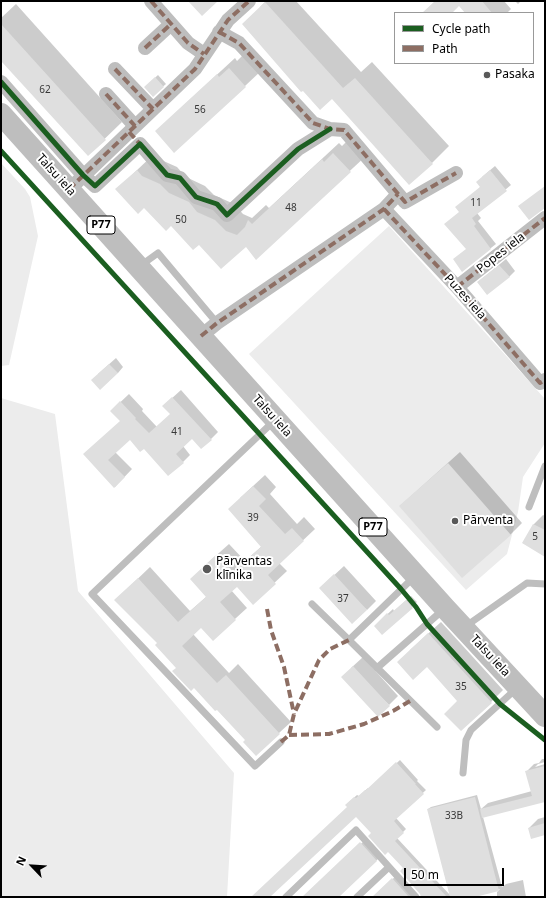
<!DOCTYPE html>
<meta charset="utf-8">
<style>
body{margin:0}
#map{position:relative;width:546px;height:898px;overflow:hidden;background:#fff;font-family:"Noto Sans",sans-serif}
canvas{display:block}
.frame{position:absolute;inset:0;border:2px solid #000;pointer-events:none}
.legend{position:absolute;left:394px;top:12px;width:140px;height:52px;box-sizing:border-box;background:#fff;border:1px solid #999;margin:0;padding:5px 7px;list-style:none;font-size:12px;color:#000}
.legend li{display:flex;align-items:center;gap:8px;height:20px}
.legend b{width:20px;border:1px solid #999}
.north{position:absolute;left:12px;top:846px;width:40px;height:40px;-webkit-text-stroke:3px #fff;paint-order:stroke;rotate:295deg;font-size:11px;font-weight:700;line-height:16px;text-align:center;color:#000}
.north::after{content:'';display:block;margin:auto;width:14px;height:18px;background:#000;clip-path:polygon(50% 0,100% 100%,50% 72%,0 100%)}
.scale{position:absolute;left:404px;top:868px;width:100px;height:18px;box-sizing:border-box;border:2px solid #000;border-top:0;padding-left:5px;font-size:12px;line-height:14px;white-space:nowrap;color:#000;-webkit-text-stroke:3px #fff;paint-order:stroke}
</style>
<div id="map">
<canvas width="546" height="898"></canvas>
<div class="frame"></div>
<ul class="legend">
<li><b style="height:5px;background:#1b5e20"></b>Cycle path</li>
<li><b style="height:5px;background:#8d6e63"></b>Path</li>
</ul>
<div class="north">N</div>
<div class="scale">50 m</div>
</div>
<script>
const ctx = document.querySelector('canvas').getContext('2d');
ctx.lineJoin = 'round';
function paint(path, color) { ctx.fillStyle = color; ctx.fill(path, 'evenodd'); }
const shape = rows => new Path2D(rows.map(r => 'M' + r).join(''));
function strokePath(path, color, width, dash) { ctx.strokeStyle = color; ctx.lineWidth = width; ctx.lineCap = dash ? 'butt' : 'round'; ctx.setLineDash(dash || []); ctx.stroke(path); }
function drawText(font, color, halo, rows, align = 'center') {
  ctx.font = font + ' "Noto Sans",sans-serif'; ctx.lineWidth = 4; ctx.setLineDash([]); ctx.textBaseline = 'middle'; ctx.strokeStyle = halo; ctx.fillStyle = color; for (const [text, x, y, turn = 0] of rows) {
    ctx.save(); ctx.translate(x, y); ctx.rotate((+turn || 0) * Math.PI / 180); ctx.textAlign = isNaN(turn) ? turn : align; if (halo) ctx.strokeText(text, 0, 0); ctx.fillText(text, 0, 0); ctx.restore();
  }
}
const green = shape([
 [1,163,25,189,30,197,38,236,9,365,1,366],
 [389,226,545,399,545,443,523,477,518,512,507,554,466,590,249,354],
 [1,398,55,414,78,591,234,773,227,897,1,897]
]);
const shadow = shape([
 [266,1,296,1,361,72,372,62,449,146,432,163,332,98,260,7],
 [435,1,504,1,511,9,507,13,467,13,459,5,450,13,428,13],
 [515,1,521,1,518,4],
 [16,4,122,122,88,155,1,59,1,18],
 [246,52,262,70,245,86,156,131,235,58,237,61],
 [158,75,166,84,153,95,145,87],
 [351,137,367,155,256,258,246,246,199,243,117,189,154,154,159,159,177,167,186,177,205,186,214,195,234,204,243,214,252,218,266,205,269,208,339,143,342,146],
 [495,166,511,185,477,213,481,218,478,221,496,244,463,270,467,248,460,212,481,186,482,177],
 [506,259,515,271,509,277,478,282],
 [116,358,123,367,118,373,98,374],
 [181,390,218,432,211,439,192,438,183,446,190,455,183,462,144,448,130,439,115,452,132,469,115,487,85,454,121,421,111,411,129,394,143,409,142,411,157,427,171,414,171,399],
 [460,452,522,523,510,535,400,506],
 [265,475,276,487,270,494,297,524,304,517,315,529,279,563,287,571,253,603,237,585,231,590,247,608,213,639,201,627,193,634,229,673,238,664,291,722,279,733,246,740,177,667,158,643,127,589,150,567,190,611,206,597,202,568,229,544,245,561,262,546,240,498],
 [543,515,545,516,545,555,523,543,534,524],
 [344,566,376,601,367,610,330,579],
 [411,596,417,602,382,634,380,621,393,609,394,611],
 [441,622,503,690,491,702,458,701,427,666,410,650],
 [363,657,398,696,389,705,351,668],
 [542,759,545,759,545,762,538,764,535,767,545,764,545,801,483,817,502,887,506,884,523,880,526,897,497,897,497,892,500,889,471,897,429,897,405,868,356,815,268,897,252,897,348,807,349,802,357,795,359,796,368,788,369,789,400,760,418,780,417,781,426,790,396,818,406,829,397,838,450,895,428,809,431,807,477,795,481,809,488,803,532,791,527,771,534,764,539,763],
 [545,817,545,834,529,828,538,819],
 [364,841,379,858,338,897,303,897],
 [396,876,412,894,409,897,373,897]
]);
const building = shape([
 [188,1,218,1,202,16],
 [435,1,482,1,492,13,465,13,459,6,452,13,422,13],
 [265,2,343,88,355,78,433,164,409,185,332,99,320,110,303,91,301,92,242,24],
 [1,24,106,140,88,156,1,61],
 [229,68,246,87,174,153,155,131,217,74,219,77],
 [155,77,164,87,153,97,144,87],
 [333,153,351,172,256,260,246,247,221,269,199,245,193,250,171,226,166,231,144,208,138,214,115,189,137,170,142,176,160,184,169,193,189,202,197,212,215,220,226,231,237,235,245,227,248,220,252,224,322,159,324,162],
 [490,170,507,191,472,218,476,224,474,226,491,249,462,272,453,259,466,249,444,224,459,212,455,207,480,187,476,182],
 [545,186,545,208,529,220,518,206],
 [499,265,510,277,487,295,477,282],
 [109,364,118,373,100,390,91,380],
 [172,397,212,440,201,449,192,439,176,454,184,463,168,476,144,449,140,452,130,440,108,460,125,477,114,488,83,454,120,421,110,411,120,401,136,418,135,419,149,433,170,414,162,406],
 [448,463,511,535,462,578,399,506],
 [253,486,266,499,259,506,285,534,292,528,304,541,268,575,276,584,253,605,237,587,220,602,236,620,213,641,201,628,182,646,217,683,226,675,280,734,256,756,243,742,245,740,217,710,215,711,194,688,191,691,172,671,176,668,155,645,157,643,114,600,138,578,178,622,206,597,190,579,217,554,233,572,261,547,228,509],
 [533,524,545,530,545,557,522,543],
 [334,574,367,610,352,624,319,588],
 [406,600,413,608,382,635,374,626,387,613,389,615],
 [428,633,492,703,461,731,444,714,457,701,427,667,413,680,397,662],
 [353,666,390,706,378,717,341,677],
 [396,762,416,784,415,784,424,794,394,821,404,833,395,841,447,897,421,897,420,894,400,871,403,868,388,852,385,855,368,836,371,833,356,817,270,897,251,897,347,807,345,805,354,797,356,798,365,790,365,791],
 [545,766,545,802,482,818,480,809,532,796,525,771],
 [475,797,499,891,475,897,450,897,427,809],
 [545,823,545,835,531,839,528,828],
 [360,842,377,861,339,897,302,897],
 [392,878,409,897,372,897]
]);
const service = shape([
 [140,266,158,253,217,323],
 [274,421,92,594,255,766,281,742],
 [529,507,545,466],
 [312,604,349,640,415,576],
 [466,626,527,583,545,584],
 [349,640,437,727],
 [377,668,444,609],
 [463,773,466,740,471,730,517,688],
 [286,897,356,830,416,897],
 [357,897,389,867]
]);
const minor = shape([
 [151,1,188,43,204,54],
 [219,32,239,43,313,123,330,129,344,130,405,202,456,173],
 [145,48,171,24],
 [115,69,153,109],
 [1,82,83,175,95,186,140,144,167,175,180,178,196,197,217,204,227,215,298,149,330,129],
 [106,94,135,126],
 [77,182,195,69,228,20,249,1],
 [384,209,457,287,540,383,545,380],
 [457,287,545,218],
 [201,336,217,323,384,209,398,194]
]);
const primary = shape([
 [1,114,445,608,545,716]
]);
const quiet = shape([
 [151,1,188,43,204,54],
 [219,32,239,43,313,123,330,129,344,130,405,202,456,173],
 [145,48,171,24],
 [115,69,153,109],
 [106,94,135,126],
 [129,132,140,144],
 [69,189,195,69,228,20,249,1],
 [384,209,457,287,540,383,545,380],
 [457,287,545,218],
 [201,336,217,323,384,209,398,194],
 [267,609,271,630,284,667,294,714],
 [289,735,329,734,364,724,393,711,410,701],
 [281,742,289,735,294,714,319,660,330,649,349,640]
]);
const cycleway = shape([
 [1,82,83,175,95,186,140,144,167,175,180,178,196,197,217,204,227,215,298,149,330,129],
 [1,151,401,589,416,607,427,624,500,704,545,740]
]);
const markers = [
 [487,75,4,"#595959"],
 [455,521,4,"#595959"],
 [207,569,5,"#595959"]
];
const numberNames = [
 ["62",45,90],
 ["56",200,110],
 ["11",476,203],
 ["48",291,208],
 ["50",181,220],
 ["41",177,432],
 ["39",253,518],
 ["5",535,537],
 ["37",343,599],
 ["35",461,687],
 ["33B",454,816]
];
const shields = [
 [101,225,28],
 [373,527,28]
];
const shieldNames = [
 ["P77",101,225],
 ["P77",373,527]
];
const poiNames = [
 ["Pasaka",495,75],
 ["Pārventa",463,521],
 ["Pārventas",216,562],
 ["klīnika",216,576]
];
const streetNames = [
 ["Talsu iela",56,175,48],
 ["Popes iela",501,253,-38],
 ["Puzes iela",465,297,48],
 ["Talsu iela",272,416,48],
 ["Talsu iela",490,656,47]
];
paint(green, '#ececec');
paint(shadow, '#0003');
paint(building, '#dfdfdf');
strokePath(service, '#bebebe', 7);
strokePath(minor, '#bebebe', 14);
strokePath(primary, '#bebebe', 22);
strokePath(quiet, '#8d6e63', 4, [8, 4]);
strokePath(cycleway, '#1b5e20', 5);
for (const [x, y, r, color] of markers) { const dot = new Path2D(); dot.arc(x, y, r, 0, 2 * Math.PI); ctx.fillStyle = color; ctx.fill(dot); strokePath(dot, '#fff', 1.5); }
drawText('10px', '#383838', null, numberNames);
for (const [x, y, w] of shields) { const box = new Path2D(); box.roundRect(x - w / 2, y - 9, w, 18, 3); ctx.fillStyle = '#fff'; ctx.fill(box); strokePath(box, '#000', 1); }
drawText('bold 11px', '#000', null, shieldNames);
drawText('12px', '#000', '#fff', poiNames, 'left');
drawText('12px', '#000', '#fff', streetNames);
</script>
